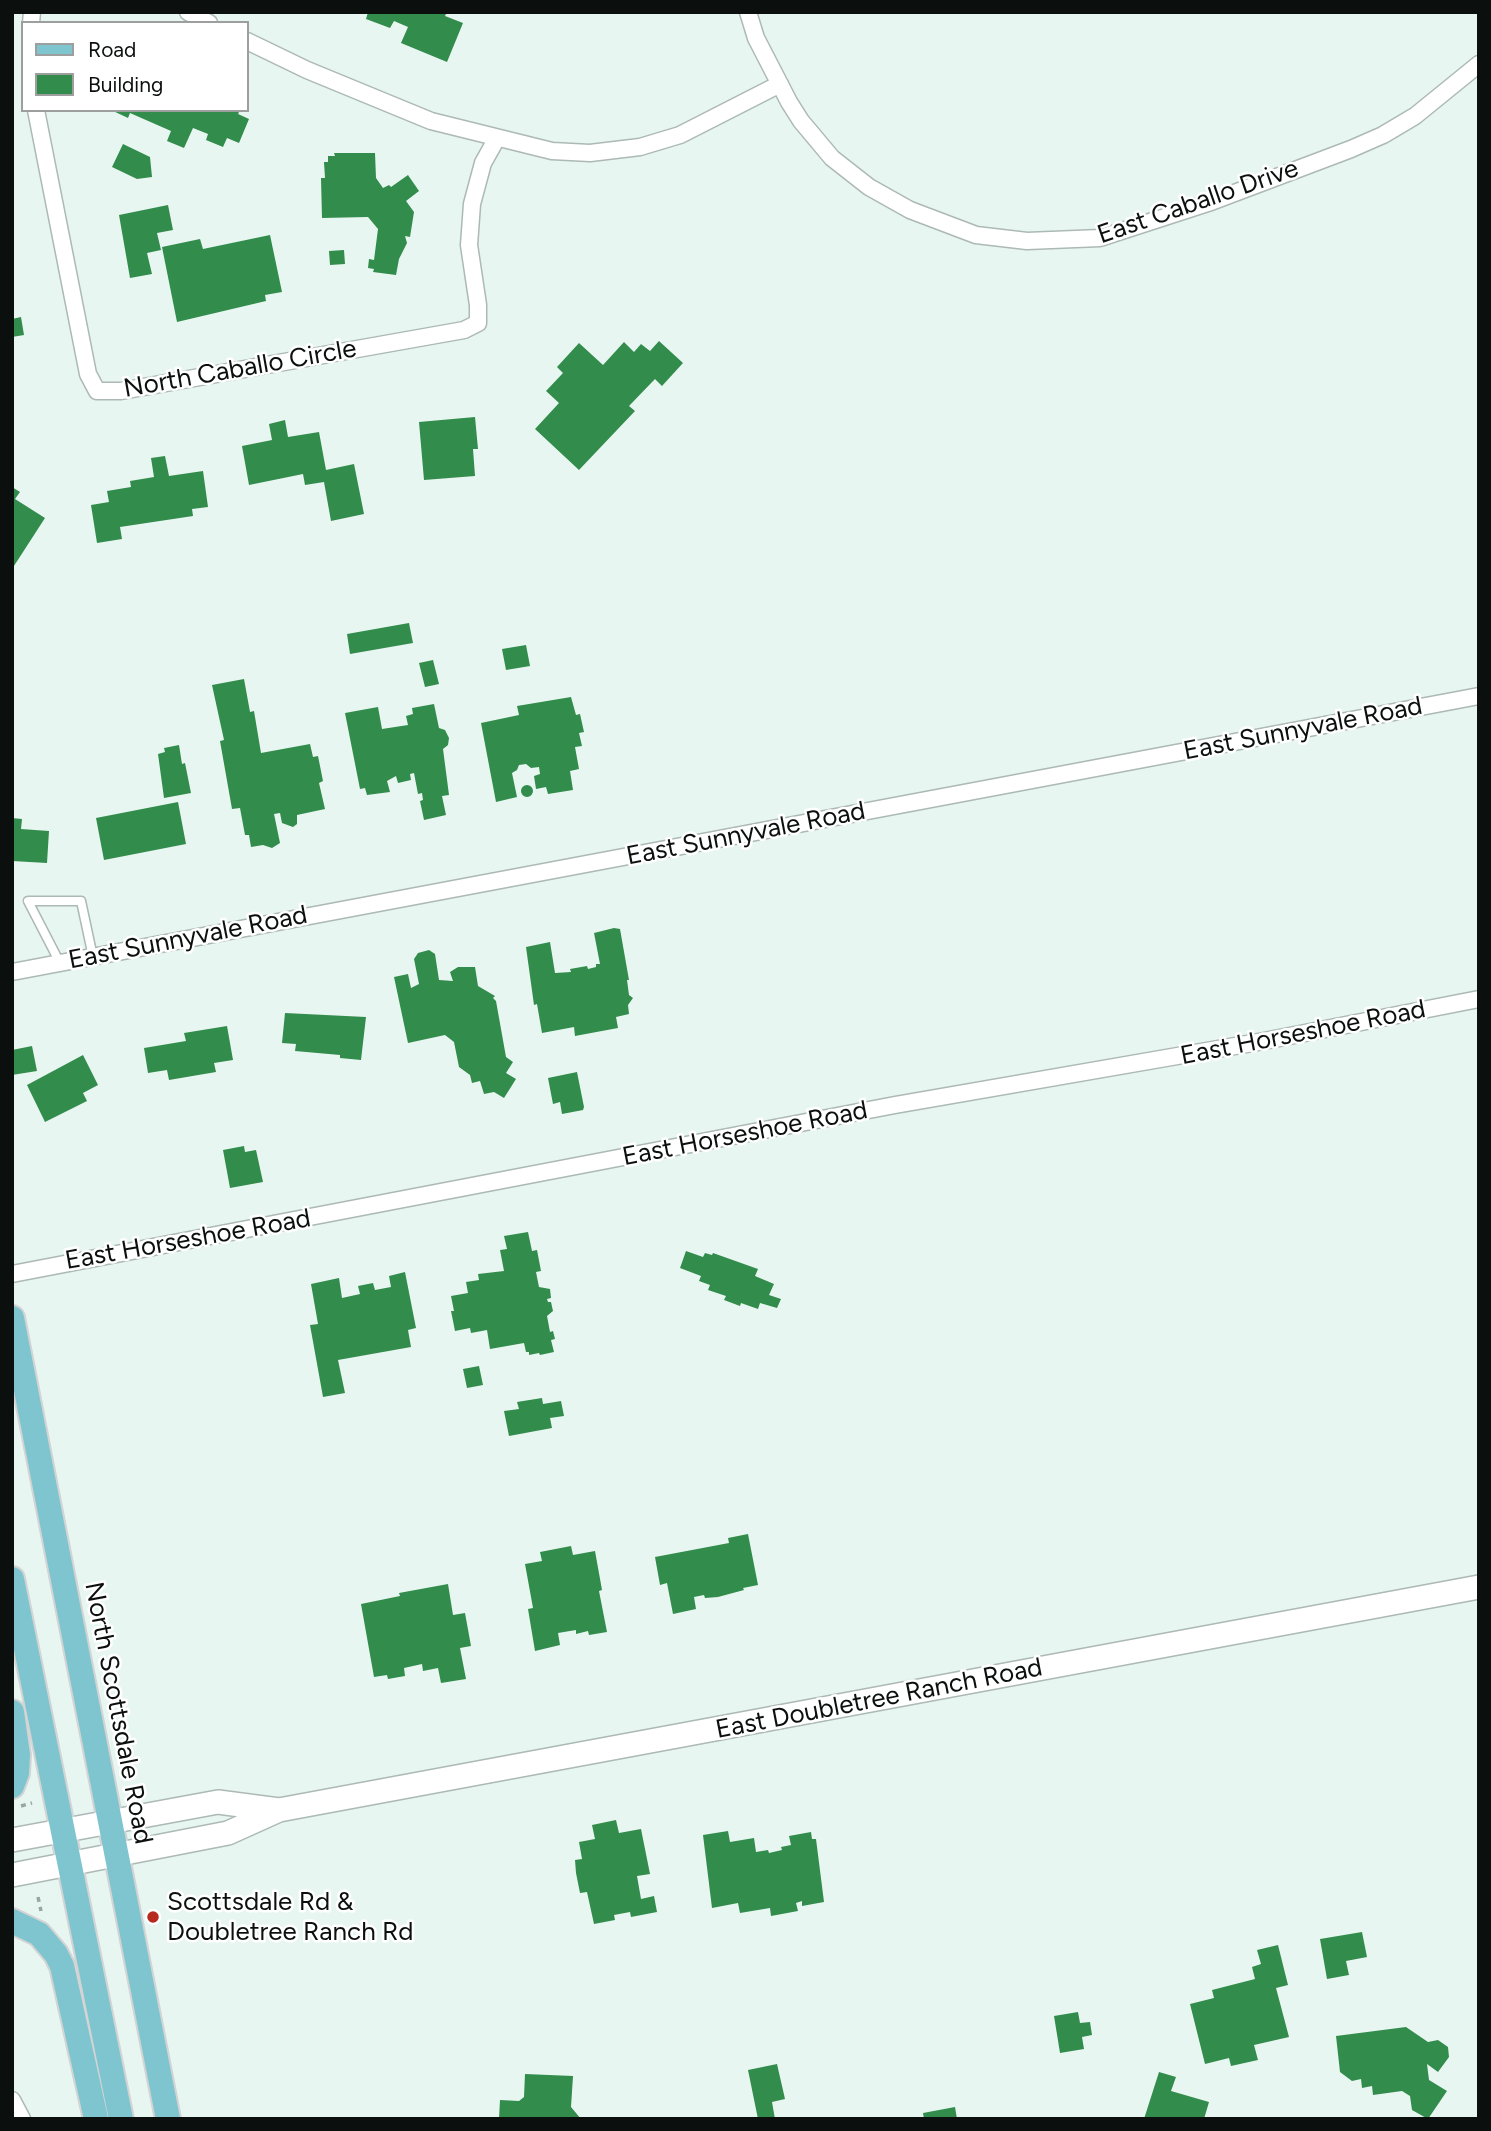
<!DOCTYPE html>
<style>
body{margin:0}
#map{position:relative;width:1491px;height:2131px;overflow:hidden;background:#e8f6f2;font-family:Figtree,sans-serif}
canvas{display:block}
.frame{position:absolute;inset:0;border:14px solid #0b0f0e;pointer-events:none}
.legend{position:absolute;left:21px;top:21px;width:228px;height:91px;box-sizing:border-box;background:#fff;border:2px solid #9d9f9f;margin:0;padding:9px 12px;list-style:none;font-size:21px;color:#0b0f0e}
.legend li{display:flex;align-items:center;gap:14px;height:35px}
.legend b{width:35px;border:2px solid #9d9f9f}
</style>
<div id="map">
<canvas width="1491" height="2131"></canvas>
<div class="frame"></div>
<ul class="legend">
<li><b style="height:9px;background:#7fc5d0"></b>Road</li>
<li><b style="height:19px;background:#328c4b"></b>Building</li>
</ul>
</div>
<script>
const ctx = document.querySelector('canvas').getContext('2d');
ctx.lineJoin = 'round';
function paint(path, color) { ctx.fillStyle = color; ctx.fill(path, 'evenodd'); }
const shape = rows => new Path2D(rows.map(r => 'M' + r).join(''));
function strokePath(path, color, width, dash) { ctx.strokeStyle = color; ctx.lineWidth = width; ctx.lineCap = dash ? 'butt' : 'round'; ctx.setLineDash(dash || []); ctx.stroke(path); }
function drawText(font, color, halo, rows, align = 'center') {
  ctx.font = font + ' Figtree,sans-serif'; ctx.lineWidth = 5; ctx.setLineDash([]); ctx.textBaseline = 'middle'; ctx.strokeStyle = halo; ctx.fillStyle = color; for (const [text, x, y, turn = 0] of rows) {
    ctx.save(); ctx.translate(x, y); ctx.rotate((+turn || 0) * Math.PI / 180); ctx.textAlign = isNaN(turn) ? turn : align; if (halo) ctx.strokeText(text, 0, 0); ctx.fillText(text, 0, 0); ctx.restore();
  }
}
const building = shape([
 [368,12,447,12,445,16,463,23,447,62,401,43,408,27,394,21,390,28,366,19],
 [111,110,240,110,238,114,249,119,239,143,227,138,223,147,206,140,208,134,193,128,184,148,167,141,171,131,130,113,128,118],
 [123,144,150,157,152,177,137,179,112,167],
 [334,153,375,153,376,178,383,188,389,185,391,187,408,175,419,191,406,201,414,212,410,237,405,236,407,243,399,259,396,275,373,272,374,269,368,268,369,259,374,260,378,229,368,217,322,218,321,178,325,178,324,162,328,162,328,156,335,156],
 [168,205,173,230,157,233,161,250,147,253,152,274,130,278,119,215],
 [270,235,282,292,265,295,266,301,177,322,162,247,200,239,203,249],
 [344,250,345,264,330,265,329,251],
 [21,317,24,335,12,337,12,319],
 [659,341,683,363,662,386,655,379,629,406,635,411,579,470,535,429,559,403,546,391,563,373,557,367,579,343,603,365,624,342,634,352,641,344,650,351],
 [475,417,478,449,473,449,475,476,424,480,419,422],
 [285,420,288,437,319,432,326,470,354,464,364,514,331,521,324,482,305,485,303,474,249,485,242,446,272,440,269,424],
 [165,456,169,476,203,471,208,507,192,509,193,516,120,527,122,539,97,543,91,505,109,502,107,491,131,487,130,481,154,477,151,458],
 [12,487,20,492,15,499,45,518,12,569],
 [409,623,413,643,350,654,347,634],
 [526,645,530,666,506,670,502,649],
 [433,660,439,684,425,687,419,663],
 [244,679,250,712,254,711,261,753,310,744,313,757,318,756,323,781,319,783,325,809,297,815,297,824,293,827,282,823,280,813,274,814,280,843,272,848,263,845,251,847,249,835,245,835,240,808,232,809,220,741,224,740,212,685],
 [571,697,576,715,580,714,584,732,579,733,582,746,575,747,579,769,570,771,573,790,548,794,546,787,536,789,534,776,540,774,539,767,531,768,526,764,519,765,517,770,512,773,517,797,496,802,481,723,519,715,517,706],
 [434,704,439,728,445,730,449,738,448,745,443,749,449,795,442,796,446,815,424,820,420,801,423,800,422,793,418,794,414,773,410,774,411,780,398,783,396,776,387,781,390,792,367,795,365,788,360,789,345,713,378,707,382,729,408,725,406,716,413,714,412,708],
 [179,745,182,764,185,763,191,793,164,798,158,754,165,752,164,748],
 '521 791a6 6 0 1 1 12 0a6 6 0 1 1-12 0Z',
 [178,802,186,844,104,860,96,818],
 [12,818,22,819,21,829,49,831,47,863,12,861],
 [614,928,620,929,629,980,627,980,629,995,633,998,628,1005,629,1014,616,1017,618,1028,575,1036,574,1027,542,1033,537,1004,534,1005,526,947,550,942,555,973,571,972,570,969,587,966,588,969,596,967,596,964,600,964,594,933],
 [429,950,435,954,439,980,453,981,450,972,458,967,475,967,478,986,495,996,493,998,496,1001,506,1057,513,1062,506,1073,516,1079,504,1098,494,1092,484,1094,480,1081,472,1083,470,1075,459,1067,454,1042,445,1035,408,1043,394,977,408,974,411,988,419,984,414,959,418,953],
 [285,1013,366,1017,361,1060,340,1058,340,1055,295,1051,296,1044,282,1043],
 [227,1026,233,1060,214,1063,216,1072,169,1080,167,1070,148,1073,144,1048,186,1041,184,1033],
 [32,1046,37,1071,12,1075,12,1050],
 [83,1055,98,1085,83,1093,87,1101,45,1122,27,1085],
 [577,1072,584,1107,583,1110,562,1114,560,1102,553,1104,548,1078],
 [244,1146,245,1152,256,1150,263,1182,230,1188,223,1150],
 [528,1232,532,1251,537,1250,541,1271,536,1272,539,1287,550,1289,551,1298,547,1299,548,1302,551,1302,553,1311,547,1316,550,1332,553,1331,555,1339,551,1340,554,1352,540,1355,539,1353,529,1355,529,1352,526,1352,524,1343,490,1349,487,1330,471,1333,470,1328,455,1331,451,1311,454,1311,451,1296,468,1293,466,1282,479,1280,478,1274,504,1271,500,1250,507,1249,504,1236],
 [686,1251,703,1257,705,1253,712,1255,713,1253,758,1269,755,1276,774,1284,769,1295,781,1299,777,1308,760,1303,758,1309,741,1303,740,1306,724,1300,726,1296,708,1290,710,1285,699,1281,701,1276,680,1268],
 [405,1272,416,1328,408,1330,411,1347,338,1360,345,1393,323,1397,310,1325,318,1324,311,1284,339,1278,342,1298,360,1294,358,1286,373,1283,375,1290,391,1287,389,1276],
 [479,1366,483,1385,467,1388,463,1369],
 [542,1398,543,1404,561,1401,564,1416,550,1418,552,1428,509,1436,504,1411,519,1409,517,1402],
 [748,1534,758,1585,743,1588,744,1590,718,1597,705,1598,704,1595,694,1597,696,1609,673,1614,667,1583,660,1585,655,1557,729,1543,728,1538],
 [571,1546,573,1555,595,1551,602,1590,599,1591,607,1632,589,1635,588,1631,576,1634,576,1630,558,1633,560,1645,535,1651,528,1609,533,1608,525,1564,542,1561,540,1552],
 [448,1584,453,1615,465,1613,471,1646,460,1648,466,1679,441,1683,438,1668,423,1671,422,1664,404,1668,405,1676,388,1679,387,1675,374,1677,361,1604,400,1596,399,1593],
 [616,1820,619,1833,641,1829,650,1874,637,1876,641,1899,654,1896,657,1912,631,1917,630,1912,614,1915,615,1920,594,1924,587,1892,580,1893,576,1873,575,1860,582,1859,579,1842,595,1839,592,1825],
 [728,1831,730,1842,754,1838,756,1852,768,1850,769,1853,782,1850,781,1847,791,1845,789,1836,811,1832,812,1839,816,1839,824,1902,802,1906,802,1901,796,1903,798,1911,771,1916,770,1908,740,1913,738,1903,712,1908,703,1835],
 [1362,1932,1367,1957,1346,1961,1349,1975,1327,1979,1320,1939],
 [1278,1945,1288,1985,1276,1988,1289,2037,1254,2045,1258,2060,1231,2066,1229,2058,1205,2064,1190,2004,1214,1998,1212,1990,1255,1979,1252,1967,1261,1964,1257,1950],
 [1078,2012,1080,2023,1090,2022,1092,2035,1082,2037,1084,2049,1060,2053,1054,2016],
 [1406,2027,1428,2042,1438,2040,1448,2047,1449,2057,1438,2072,1427,2064,1429,2080,1447,2091,1428,2119,1412,2110,1410,2096,1402,2091,1373,2095,1372,2086,1362,2088,1361,2079,1352,2081,1340,2072,1336,2036],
 [777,2064,785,2099,772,2102,775,2119,758,2119,748,2070],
 [1159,2072,1176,2077,1171,2091,1209,2102,1204,2119,1144,2119],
 [525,2074,573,2076,571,2107,581,2119,499,2119,500,2100,519,2101,524,2097],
 [955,2107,957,2119,924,2119,923,2113]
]);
const path = shape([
 [21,1806,32,1803],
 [38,1897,41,1911]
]);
const service = shape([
 [60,963,28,901,81,901,93,957]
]);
const minor = shape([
 [188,12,209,23],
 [748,12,756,38,789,102,801,121,832,158,869,187,910,210,976,235,1027,241,1100,238,1208,203,1351,149,1383,135,1415,116,1479,64],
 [31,23,32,12],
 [247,41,307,70,431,121,552,151,590,153,640,147,680,135,780,84],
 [36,110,88,374,97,391,121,391,464,330,478,323,478,305,469,245,472,204,483,163,497,138],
 [12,972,1479,696],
 [12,1274,895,1105,1264,1041,1479,999],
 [12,2100,22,2119]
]);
const secondary = shape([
 [12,1840,218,1802,279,1810],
 [12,1875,228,1833,279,1810,1479,1587]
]);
const primary = shape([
 [12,1318,168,2119],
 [12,1579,121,2119],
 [12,1712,18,1755,17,1773,12,1786],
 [12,1921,39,1934,56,1954,62,1966,96,2119]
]);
const markers = [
 [153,1917,7,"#b72920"]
];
const streetNames = [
 ["East Caballo Drive",1198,202,-19],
 ["North Caballo Circle",240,369,-10],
 ["East Sunnyvale Road",1303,729,-11],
 ["East Sunnyvale Road",746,834,-11],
 ["East Sunnyvale Road",188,938,-11],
 ["East Horseshoe Road",1303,1033,-11],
 ["East Horseshoe Road",745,1134,-11],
 ["East Horseshoe Road",188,1240,-10],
 ["East Doubletree Ranch Road",879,1699,-11],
 ["North Scottsdale Road",118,1713,79]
];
const poiNames = [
 ["Scottsdale Rd &",167,1902],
 ["Doubletree Ranch Rd",167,1932]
];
paint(building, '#328c4b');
strokePath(service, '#acb9b6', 11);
strokePath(minor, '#acb9b6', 19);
strokePath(secondary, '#acb9b6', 26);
strokePath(primary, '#d3d4d4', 28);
strokePath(path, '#9ba6a3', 3.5, [5, 5]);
strokePath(service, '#fff', 8);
strokePath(minor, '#fff', 16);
strokePath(secondary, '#fff', 23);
strokePath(primary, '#7fc5d0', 24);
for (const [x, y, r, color] of markers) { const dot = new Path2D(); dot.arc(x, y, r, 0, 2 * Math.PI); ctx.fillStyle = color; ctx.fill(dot); strokePath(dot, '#fff', 2.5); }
drawText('26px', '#0b0f0e', '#fff', streetNames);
drawText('26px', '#0b0f0e', '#fff', poiNames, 'left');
</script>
